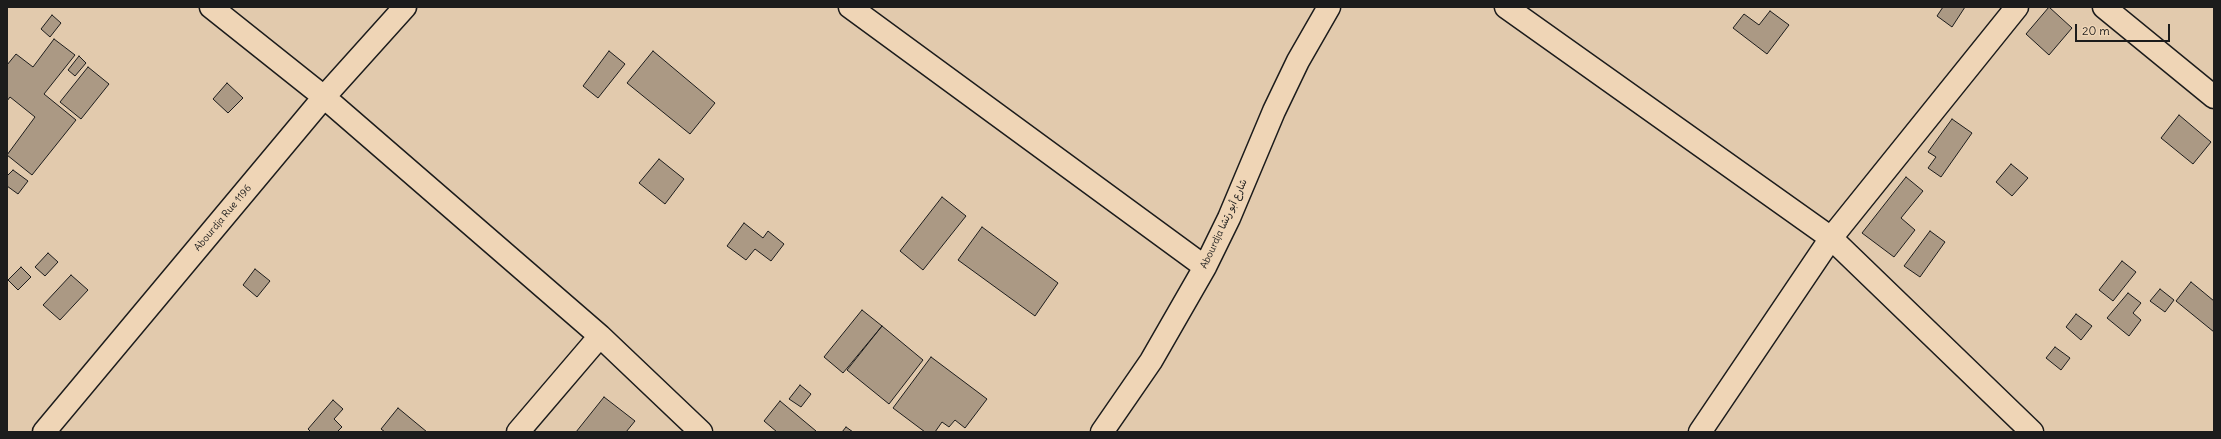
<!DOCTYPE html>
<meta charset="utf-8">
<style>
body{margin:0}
#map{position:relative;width:2221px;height:439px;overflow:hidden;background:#e2caad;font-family:Delius,sans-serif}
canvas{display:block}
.frame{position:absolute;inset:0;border:8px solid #1c1c1c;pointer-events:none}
.scale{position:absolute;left:2075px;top:24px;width:95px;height:18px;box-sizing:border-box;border:2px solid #1c1c1c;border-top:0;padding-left:5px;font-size:12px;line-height:14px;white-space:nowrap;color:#1c1c1c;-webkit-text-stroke:3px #efd5b6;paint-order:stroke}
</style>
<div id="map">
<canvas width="2221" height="439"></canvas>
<div class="frame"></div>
<div class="scale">20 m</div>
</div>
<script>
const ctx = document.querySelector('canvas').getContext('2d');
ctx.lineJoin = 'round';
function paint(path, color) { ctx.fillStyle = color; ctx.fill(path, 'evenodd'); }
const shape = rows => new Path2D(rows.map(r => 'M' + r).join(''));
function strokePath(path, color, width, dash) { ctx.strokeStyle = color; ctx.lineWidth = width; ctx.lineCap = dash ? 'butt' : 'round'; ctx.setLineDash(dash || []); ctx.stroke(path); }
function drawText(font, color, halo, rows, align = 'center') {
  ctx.font = font + ' Delius,"Playpen Sans Arabic",sans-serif'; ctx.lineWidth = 3; ctx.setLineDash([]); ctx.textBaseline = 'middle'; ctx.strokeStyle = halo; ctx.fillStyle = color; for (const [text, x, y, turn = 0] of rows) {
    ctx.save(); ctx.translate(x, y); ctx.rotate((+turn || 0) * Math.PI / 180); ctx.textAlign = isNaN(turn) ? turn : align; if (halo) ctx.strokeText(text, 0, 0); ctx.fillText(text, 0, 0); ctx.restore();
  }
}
const building = shape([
 [1943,7,1965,7,1952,27,1937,16,1943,7],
 [2049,7,2072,28,2049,55,2026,34,2049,7],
 [1770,11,1789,25,1767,54,1733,28,1744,14,1759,25,1770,11],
 [52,15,61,23,50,37,41,29,52,15],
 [54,39,75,55,44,94,76,120,32,175,7,155,35,117,10,97,7,101,7,65,16,54,33,67,54,39],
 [609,51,625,64,598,98,583,86,609,51],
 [653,51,715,103,690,134,627,83,653,51],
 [79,56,86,63,75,76,68,70,79,56],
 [88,67,109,84,81,119,60,102,88,67],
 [227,83,243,98,228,113,213,99,227,83],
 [2179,115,2211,142,2193,164,2161,138,2179,115],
 [1952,119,1972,133,1941,177,1928,168,1936,157,1928,152,1952,119],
 [659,159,684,179,665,204,639,183,659,159],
 [2011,164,2028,178,2012,196,1996,182,2011,164],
 [13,170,28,181,18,194,7,186,7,176,13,170],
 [1906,177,1923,191,1901,218,1915,230,1894,257,1862,233,1906,177],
 [942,197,966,216,923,270,900,251,942,197],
 [744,223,763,238,768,231,784,244,771,261,755,249,746,260,727,246,744,223],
 [982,227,1058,283,1035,316,958,260,982,227],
 [1930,231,1945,242,1920,277,1904,266,1930,231],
 [48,253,58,262,45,276,35,267,48,253],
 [2122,261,2136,272,2113,301,2099,290,2122,261],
 [21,267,31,277,18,290,8,280,21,267],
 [255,269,270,281,257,297,243,285,255,269],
 [71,275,88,290,60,320,43,305,71,275],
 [2191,282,2214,301,2214,332,2176,301,2191,282],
 [2160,289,2174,300,2165,312,2150,301,2160,289],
 [2128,293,2141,303,2133,313,2141,320,2129,336,2107,318,2128,293],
 [862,310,882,326,843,373,824,357,862,310],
 [2076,314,2092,326,2081,340,2066,327,2076,314],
 [882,326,923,360,889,404,847,370,882,326],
 [2055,347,2070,358,2061,370,2046,358,2055,347],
 [931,357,987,399,965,428,955,420,949,427,942,422,935,432,925,432,893,408,931,357],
 [800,385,811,394,801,407,789,399,800,385],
 [604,397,635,421,626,432,576,432,604,397],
 [333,400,343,409,334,419,342,427,337,432,311,432,308,429,333,400],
 [780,401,816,431,815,432,777,432,764,421,780,401],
 [398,408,427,432,385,432,381,429,398,408],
 [846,427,853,432,842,432,846,427]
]);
const minor = shape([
 [211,7,324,97,600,336,701,432],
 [850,7,1205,267],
 [1506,7,1831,238,2032,432],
 [2104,7,2214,97],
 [44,432,324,97,405,7],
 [518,432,600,336],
 [1102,432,1151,361,1205,267,1229,218,1274,111,1298,61,1329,7],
 [1700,432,1831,238,2017,7]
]);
const streetNames = [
 ["Abourdja Rue 1196",223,218,-50],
 ["Abourdja شارع أبو رتشا",1224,224,-65]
];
paint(building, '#ab9984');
strokePath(building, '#1c1c1c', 1);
strokePath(minor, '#1c1c1c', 25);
strokePath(minor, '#efd5b6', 22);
drawText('10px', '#1c1c1c', '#efd5b6', streetNames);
</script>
